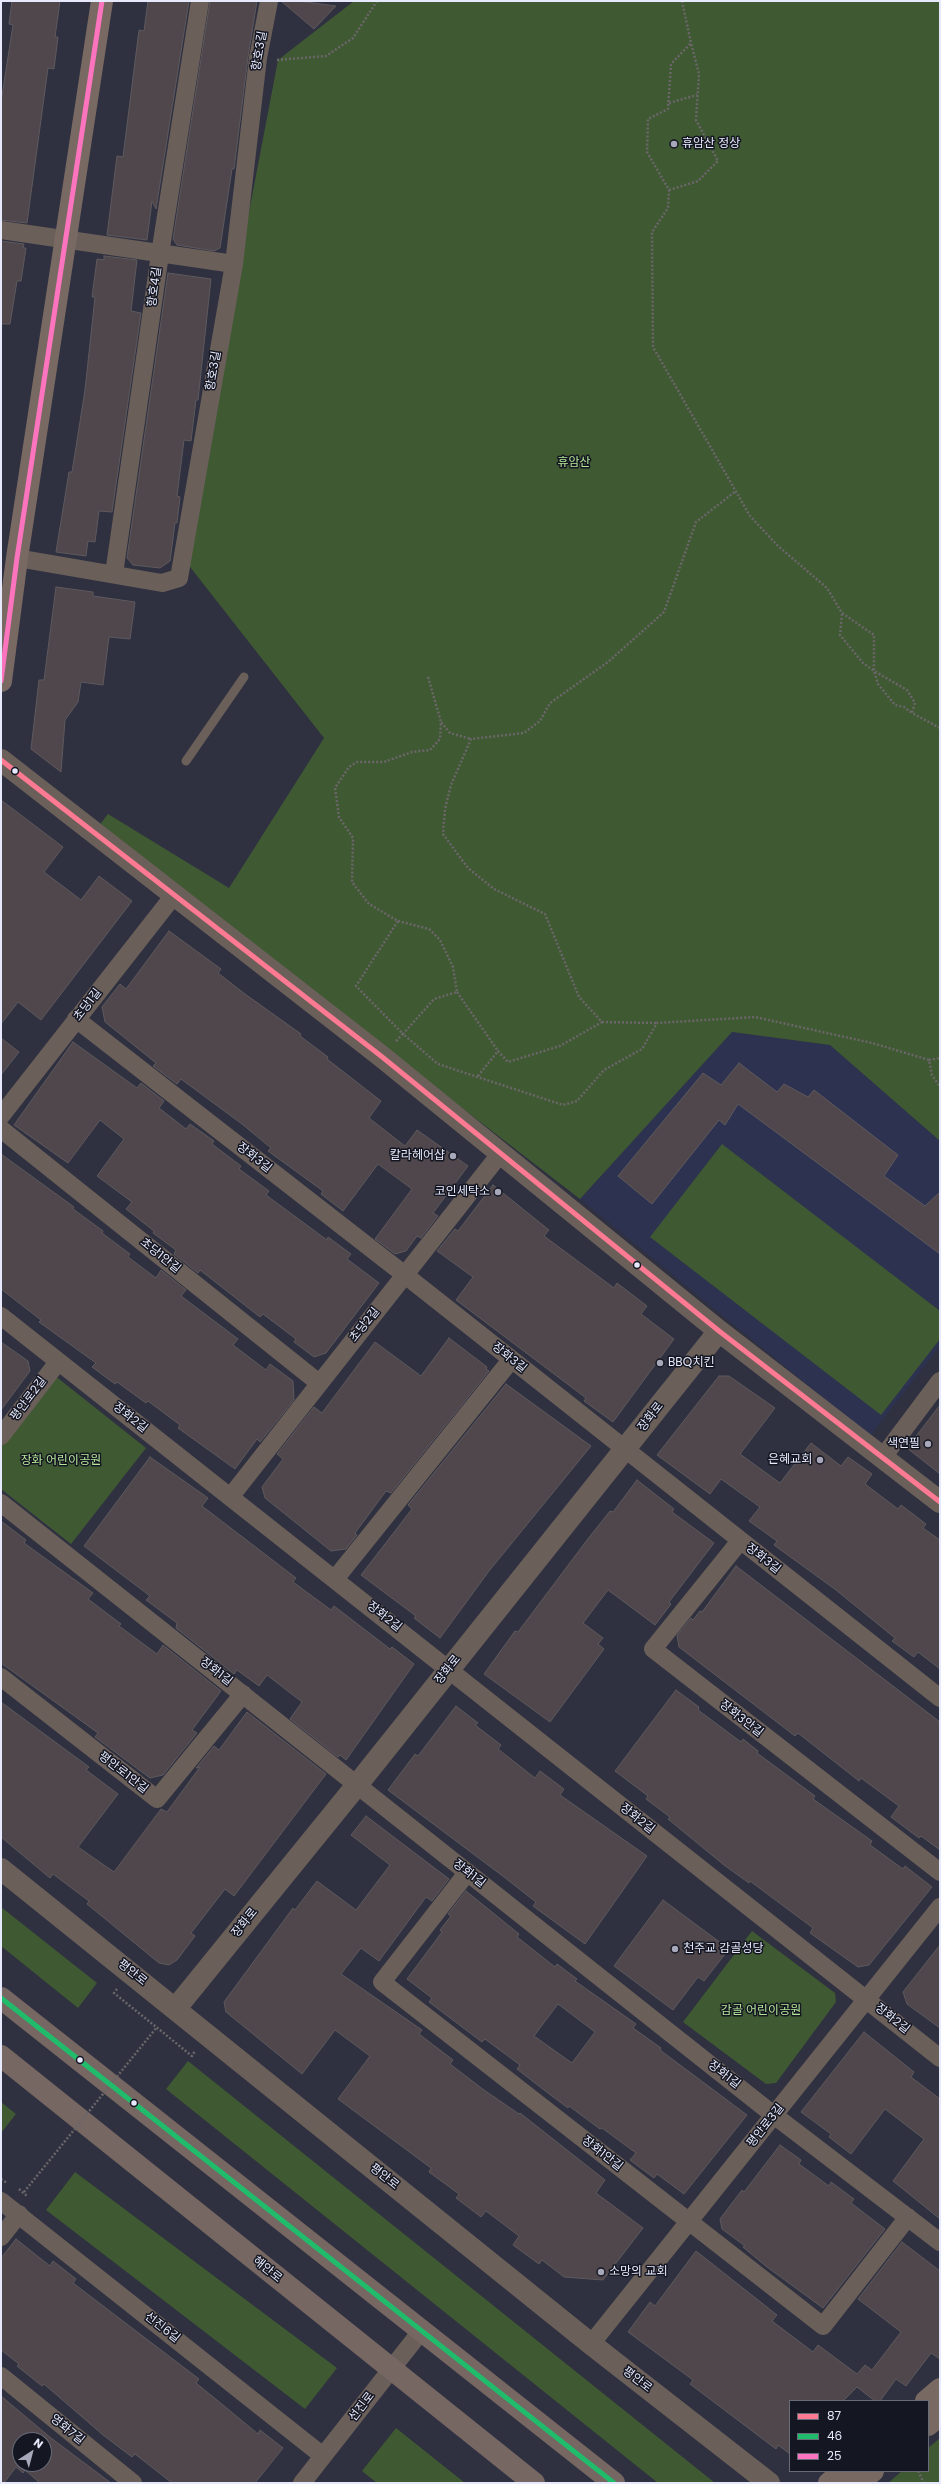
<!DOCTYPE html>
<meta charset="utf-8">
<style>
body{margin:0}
#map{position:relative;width:941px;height:2484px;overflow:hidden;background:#2f3140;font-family:Poppins,sans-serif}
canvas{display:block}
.frame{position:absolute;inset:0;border:2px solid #e7eafc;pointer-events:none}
.legend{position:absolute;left:789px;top:2400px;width:140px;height:72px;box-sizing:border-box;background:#141622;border:1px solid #686b79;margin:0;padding:5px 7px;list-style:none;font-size:12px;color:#e7eafc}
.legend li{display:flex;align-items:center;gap:8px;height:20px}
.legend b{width:20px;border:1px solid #686b79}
.north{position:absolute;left:12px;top:2432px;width:40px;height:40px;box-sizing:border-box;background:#141622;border:1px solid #686b79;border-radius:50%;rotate:36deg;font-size:11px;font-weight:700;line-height:16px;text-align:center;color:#e7eafc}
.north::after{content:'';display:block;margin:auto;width:14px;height:18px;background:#a7a9ba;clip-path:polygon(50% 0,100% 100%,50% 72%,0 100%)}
</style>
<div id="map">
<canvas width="941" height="2484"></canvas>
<div class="frame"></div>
<ul class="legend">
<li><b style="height:5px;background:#fe7a93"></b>87</li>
<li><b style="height:5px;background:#20bc6c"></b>46</li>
<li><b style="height:5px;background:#fc73be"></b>25</li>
</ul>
<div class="north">N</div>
</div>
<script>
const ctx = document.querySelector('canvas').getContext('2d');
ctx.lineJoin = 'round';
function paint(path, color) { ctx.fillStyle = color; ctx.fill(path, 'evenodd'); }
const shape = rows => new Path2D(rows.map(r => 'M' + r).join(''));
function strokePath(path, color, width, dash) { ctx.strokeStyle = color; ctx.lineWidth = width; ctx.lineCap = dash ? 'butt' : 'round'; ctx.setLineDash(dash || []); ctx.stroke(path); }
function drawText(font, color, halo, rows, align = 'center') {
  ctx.font = font + ' Poppins,"Noto Sans KR",sans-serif'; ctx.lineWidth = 3; ctx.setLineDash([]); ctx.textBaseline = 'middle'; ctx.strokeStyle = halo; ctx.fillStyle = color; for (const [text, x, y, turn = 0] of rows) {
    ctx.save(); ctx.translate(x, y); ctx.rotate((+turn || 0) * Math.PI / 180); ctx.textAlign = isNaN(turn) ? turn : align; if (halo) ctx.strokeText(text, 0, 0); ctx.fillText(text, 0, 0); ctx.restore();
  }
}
const built = shape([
 [732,1032,830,1045,940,1141,940,1346,870,1436,580,1199]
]);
const green = shape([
 [354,1,940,1,940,1141,830,1045,732,1032,580,1199,98,827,108,814,229,888,324,738,183,558,278,60],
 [722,1144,940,1311,940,1339,881,1415,650,1237],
 [54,1375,146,1448,71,1544,1,1489,1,1443],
 [1,1907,97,1983,78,2008,1,1946],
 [752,1931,835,1993,836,2002,776,2083,766,2084,683,2022],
 [188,2061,715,2483,658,2483,166,2089],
 [1,2102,16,2114,1,2133],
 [75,2172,337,2368,305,2409,46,2210],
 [396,2428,465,2483,377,2483,362,2471],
 [940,2438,940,2483,888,2483,902,2471,928,2471,928,2448]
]);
const building = shape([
 [12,1,60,1,55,37,58,37,54,69,48,68,27,223,1,220,1,102,13,25,9,24,12,1],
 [148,1,189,1,156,209,152,201,147,240,107,235,117,156,123,157,139,30,144,31,148,1],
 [210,1,257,1,248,57,234,169,232,169,220,248,214,251,177,245,173,239,210,1],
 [281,1,298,1,336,6,314,29,281,1],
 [1,241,24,244,23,248,26,248,21,281,17,281,10,324,1,324,1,241],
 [104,256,137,260,131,311,141,313,112,512,99,511,95,542,88,541,86,556,56,552,69,472,72,472,85,390,95,297,92,297,97,259,104,260,104,256],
 [168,273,211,279,198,400,196,400,191,441,184,440,177,496,180,497,177,523,175,523,170,561,160,568,133,565,127,558,168,273],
 [56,587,93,592,93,596,135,602,130,639,109,637,103,685,81,682,78,702,65,720,61,772,31,749,39,680,44,680,56,587],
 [1,800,63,847,44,872,81,900,99,876,132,901,41,1020,18,1002,1,1024,1,800],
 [169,931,221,969,218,973,245,994,301,1034,300,1036,328,1057,327,1059,381,1101,369,1118,405,1146,417,1130,468,1166,433,1213,438,1216,421,1238,417,1236,406,1251,395,1254,375,1239,412,1189,378,1164,343,1211,321,1194,323,1191,268,1151,271,1148,242,1124,181,1079,177,1084,153,1066,156,1063,105,1022,102,1007,120,984,126,989,169,931],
 [1,1038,19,1052,1,1075,1,1038],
 [73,1042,137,1088,141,1083,164,1101,159,1108,186,1129,190,1124,214,1141,212,1144,241,1166,239,1169,269,1191,266,1195,327,1240,328,1237,351,1254,347,1259,379,1283,326,1353,314,1357,294,1342,296,1339,263,1314,260,1317,200,1270,198,1273,174,1254,176,1250,153,1233,154,1231,126,1209,132,1202,97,1176,124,1139,100,1120,68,1163,14,1125,73,1042],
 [739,1063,777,1092,784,1084,808,1097,814,1090,898,1155,884,1176,925,1206,940,1192,940,1254,738,1104,725,1125,719,1120,652,1204,618,1176,703,1073,721,1085,739,1063],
 [1,1154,74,1207,73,1209,103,1231,102,1233,130,1254,128,1257,156,1278,161,1270,186,1290,181,1296,238,1339,233,1345,266,1370,270,1364,293,1381,294,1400,260,1442,257,1439,235,1469,178,1428,180,1425,148,1401,146,1403,117,1382,115,1384,92,1367,96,1363,39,1322,41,1320,1,1289,1,1154],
 [493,1185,549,1230,544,1236,614,1288,617,1283,647,1306,641,1314,674,1339,613,1422,584,1401,586,1398,456,1300,473,1277,437,1251,455,1229,458,1231,493,1185],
 [449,1338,487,1367,486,1369,489,1371,391,1493,386,1491,355,1533,357,1535,346,1549,331,1551,265,1498,262,1487,283,1459,277,1454,314,1407,322,1413,375,1342,421,1376,449,1338],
 [1,1342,28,1361,30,1371,1,1410,1,1342],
 [719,1376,729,1376,775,1408,740,1454,780,1483,811,1443,841,1466,848,1457,872,1474,865,1484,898,1509,901,1505,926,1524,923,1528,940,1540,940,1669,918,1652,914,1657,892,1641,895,1638,836,1590,774,1545,777,1541,749,1521,760,1507,721,1479,710,1494,657,1455,719,1376],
 [506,1384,591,1446,489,1571,440,1638,414,1618,416,1616,361,1575,412,1509,408,1505,506,1384],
 [940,1405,940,1474,907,1448,940,1405],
 [150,1457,208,1498,202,1506,296,1578,293,1582,331,1610,334,1606,390,1649,392,1647,414,1664,346,1760,340,1755,338,1757,290,1719,302,1702,267,1675,259,1686,237,1670,234,1674,176,1628,177,1623,146,1600,150,1596,84,1546,150,1457],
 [637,1480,674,1509,672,1512,714,1543,669,1602,671,1604,655,1625,608,1590,583,1623,603,1638,598,1644,604,1649,550,1722,484,1674,515,1631,518,1632,587,1540,610,1511,613,1512,637,1480],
 [1,1521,26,1540,24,1543,93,1593,88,1599,121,1624,119,1626,157,1654,163,1645,221,1691,192,1730,197,1733,163,1775,150,1778,95,1737,98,1733,1,1663,1,1521],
 [736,1566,940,1722,940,1850,921,1836,919,1838,891,1817,899,1806,861,1778,859,1781,798,1733,795,1736,679,1647,677,1635,691,1618,693,1620,700,1611,702,1612,736,1566],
 [676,1690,699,1707,698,1710,741,1742,743,1739,758,1751,757,1753,815,1796,813,1799,872,1841,870,1845,903,1869,905,1866,932,1887,869,1965,858,1967,810,1933,813,1928,750,1881,749,1883,724,1865,668,1819,670,1817,646,1799,648,1796,615,1771,676,1690],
 [1,1702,89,1767,86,1770,118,1794,78,1847,114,1872,161,1809,167,1812,200,1767,196,1768,214,1746,219,1750,247,1712,326,1774,234,1896,225,1889,191,1933,195,1936,177,1960,169,1965,159,1963,87,1904,89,1901,53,1874,50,1878,1,1837,1,1702],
 [456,1706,478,1723,475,1725,501,1745,498,1749,535,1778,540,1771,564,1789,560,1795,647,1856,585,1944,533,1906,536,1902,504,1877,388,1790,415,1754,418,1756,456,1706],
 [366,1816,449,1879,432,1901,426,1897,379,1961,361,1948,341,1974,422,2030,419,2034,453,2060,450,2064,484,2090,519,2114,520,2113,605,2180,596,2193,643,2228,603,2280,564,2277,542,2260,539,2264,513,2245,519,2236,486,2211,481,2217,456,2198,459,2194,429,2172,431,2168,338,2099,370,2056,335,2030,302,2074,226,2012,224,2002,293,1908,295,1910,317,1881,356,1910,390,1865,351,1835,366,1816],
 [466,1891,519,1934,517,1937,555,1967,557,1964,577,1979,575,1981,636,2024,633,2028,661,2048,660,2050,747,2115,684,2194,657,2174,654,2178,630,2160,636,2153,602,2128,600,2129,569,2106,568,2108,544,2090,517,2069,520,2065,485,2039,482,2042,429,2002,432,1998,407,1979,442,1932,440,1930,451,1916,448,1914,466,1891],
 [558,2004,595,2032,572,2063,534,2036,558,2004],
 [663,1900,729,1949,704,1981,698,1977,673,2010,614,1966,663,1900],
 [940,1945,940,2028,907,2004,903,1992,940,1945],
 [864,2032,914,2072,911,2077,940,2099,940,2219,893,2181,924,2139,885,2109,851,2154,829,2137,831,2134,801,2112,864,2032],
 [780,2145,801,2160,799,2164,829,2186,831,2182,854,2199,851,2203,885,2229,823,2308,767,2267,743,2247,745,2246,722,2229,720,2219,742,2190,744,2192,780,2145],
 [16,2239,50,2266,53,2261,76,2279,73,2283,199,2379,196,2383,223,2405,258,2434,260,2430,283,2448,255,2483,172,2483,135,2454,132,2457,103,2435,44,2384,42,2386,17,2366,19,2364,1,2350,1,2258,16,2239],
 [902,2242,940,2271,940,2359,931,2353,906,2386,896,2379,880,2401,875,2401,857,2387,843,2401,790,2401,790,2454,778,2445,776,2449,690,2384,693,2380,628,2332,650,2302,655,2306,696,2251,777,2315,772,2321,813,2352,818,2345,857,2374,865,2365,872,2370,901,2332,858,2299,902,2242],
 [1,2396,51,2438,111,2483,40,2483,25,2470,23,2473,16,2467,4,2483,1,2483,1,2396],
 [20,2440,44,2440,44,2464,20,2464,20,2440]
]);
const path = shape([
 [682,1,691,43,671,64,668,109,648,119,647,152,669,190,668,208,652,232,653,347,750,516,778,546,827,588,842,613,874,635,874,671,907,690,915,703,912,713,940,728],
 [277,60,326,56,353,38,377,1],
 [669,103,697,95],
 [669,190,698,181,718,161,696,120,699,74,691,43],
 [842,614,840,635,863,663,874,671,878,684,895,705,904,707,912,713],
 [428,677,441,722],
 [398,921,429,929,440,940,453,967,457,992,434,999,403,1034,356,986,398,921,369,904,352,882,353,838,339,817,335,788,349,767,357,762,384,762,412,752,430,750,440,739,441,722,450,733,471,739],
 [457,992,498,1051],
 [602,1022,657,1023],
 [396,1041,403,1034,438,1064,563,1105,577,1101,604,1070,642,1049,657,1023,755,1017,872,1043,929,1060,932,1075,940,1087],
 [929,1060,940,1058],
 [478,1076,498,1051,508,1062,560,1046,602,1022,579,997,545,914,494,889,468,868,443,834,445,809,451,785,471,739,524,733,540,721,550,703,608,662,664,612,696,522,736,491],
 [117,1989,114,1993,192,2056,195,2051],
 [1,2179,7,2183],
 [19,2189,27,2196],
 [918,2471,924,2483]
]);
const service = shape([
 [186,761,244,677]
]);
const minor = shape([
 [1,230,234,264],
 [17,558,162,583,179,578,234,264,258,58,269,1],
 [114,574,160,254,200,1],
 [76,1019,405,1275,940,1698],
 [1,1116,175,894],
 [1,1129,319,1383],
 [1,1316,940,2058],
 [1,1436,58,1362],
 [883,1457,940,1381],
 [231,1496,500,1154],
 [1,1503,775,2116,940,2242],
 [740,1541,653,1649,940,1872],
 [335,1579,511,1360],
 [1,1677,157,1799,243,1694],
 [467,1873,382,1982,823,2326,908,2217],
 [1,2201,323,2456],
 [1,2237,19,2214],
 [591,2344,940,1907],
 [1,2376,133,2483],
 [302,2483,422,2330]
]);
const tertiary = shape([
 [1,760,381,1056,719,1331,940,1502],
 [1,1869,591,2344,769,2483],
 [176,2008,357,1785,719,1331]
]);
const secondary = shape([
 [1,681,17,558,102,1],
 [926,2401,940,2389],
 [928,2425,940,2415],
 [829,2483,843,2471],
 [858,2483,873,2471]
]);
const primary = shape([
 [1,1998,614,2483],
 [1,2056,534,2483]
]);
const pathBridge = shape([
 [24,2192,157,2027]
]);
const bus1 = shape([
 [1,760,381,1056,719,1331,940,1502]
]);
const bus2 = shape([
 [1,1998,614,2483]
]);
const bus3 = shape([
 [1,681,17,558,102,1]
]);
const markers = [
 [674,144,4,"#a7a9ba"],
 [15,771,3.5,"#e7eafc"],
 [453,1156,4,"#a7a9ba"],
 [498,1192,4,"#a7a9ba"],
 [637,1265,3.5,"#e7eafc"],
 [660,1363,4,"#a7a9ba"],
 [928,1444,4,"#a7a9ba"],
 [820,1460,4,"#a7a9ba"],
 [675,1949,4,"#a7a9ba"],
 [80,2060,3.5,"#e7eafc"],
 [134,2103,3.5,"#e7eafc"],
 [601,2272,4,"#a7a9ba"]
];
const streetNames = [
 ["항호3길",260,51,-80],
 ["항호4길",155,287,-82],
 ["항호3길",214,371,-80],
 ["초당1길",88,1005,-52],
 ["장화3길",254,1158,38],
 ["초당1안길",160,1256,39],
 ["초당2길",365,1325,-51],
 ["장화3길",509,1358,39],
 ["평안로2길",29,1399,-53],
 ["장화로",651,1417,-52],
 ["장화2길",130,1418,38],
 ["장화3길",763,1559,38],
 ["장화2길",384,1617,38],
 ["장화로",448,1670,-51],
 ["장화1길",216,1672,38],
 ["장화3안길",741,1719,38],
 ["평안로1안길",123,1773,38],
 ["장화2길",637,1819,38],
 ["장화1길",469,1874,38],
 ["장화로",245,1923,-51],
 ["평안로",132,1973,39],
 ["장화2길",892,2019,38],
 ["장화1길",724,2075,38],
 ["평안로3길",766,2126,-51],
 ["장화1안길",602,2154,38],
 ["평안로",384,2177,39],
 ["해안로",267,2270,39],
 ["선진6길",162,2328,38],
 ["평안로",637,2380,38],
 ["선진로",362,2407,-52],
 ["영화7길",67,2430,39]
];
const poiNames = [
 ["휴암산 정상",682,144],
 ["칼라헤어샵",445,1156,"right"],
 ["코인세탁소",490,1192,"right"],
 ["BBQ치킨",668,1363],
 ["색연필",920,1444,"right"],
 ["은혜교회",812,1460,"right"],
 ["천주교 감골성당",683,1949],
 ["소망의 교회",609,2272]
];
const parkNames = [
 ["휴암산",574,463],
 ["장화 어린이공원",61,1461],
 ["감골 어린이공원",761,2011]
];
paint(built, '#2d3250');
paint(green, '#3f5932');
paint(building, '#4f474b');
strokePath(building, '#5e595d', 1);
strokePath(path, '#6b6669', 2.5, [2, 2]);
strokePath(service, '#6b5f5a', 9);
strokePath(minor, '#6b5f5a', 18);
strokePath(tertiary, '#6b5f5a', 22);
strokePath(secondary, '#796963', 22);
strokePath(primary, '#766763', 22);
strokePath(pathBridge, '#6b6669', 2.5, [2, 2]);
strokePath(bus1, '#fe7a93', 5);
strokePath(bus2, '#20bc6c', 5);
strokePath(bus3, '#fc73be', 5);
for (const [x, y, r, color] of markers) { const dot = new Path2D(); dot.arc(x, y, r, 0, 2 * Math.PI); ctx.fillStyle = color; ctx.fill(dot); strokePath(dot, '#141622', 1.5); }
drawText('12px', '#e7eafc', '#141622', streetNames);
drawText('12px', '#e7eafc', '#141622', poiNames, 'left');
drawText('12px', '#b4e696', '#141622', parkNames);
</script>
